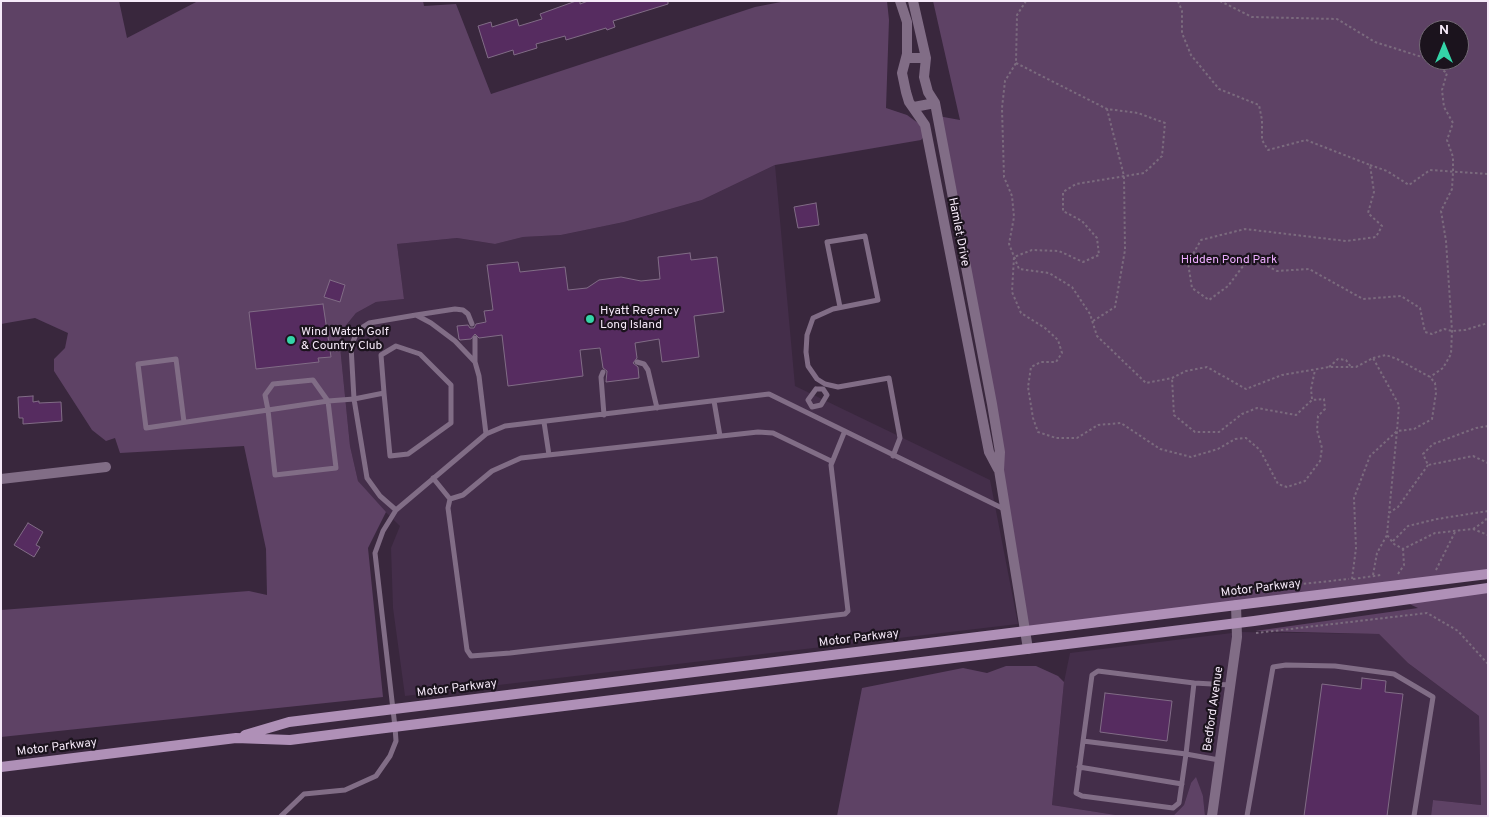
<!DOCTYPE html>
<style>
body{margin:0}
#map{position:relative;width:1489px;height:817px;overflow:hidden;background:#39273d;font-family:Overpass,sans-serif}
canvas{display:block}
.frame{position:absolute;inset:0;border:2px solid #f6eaf9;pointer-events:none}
.north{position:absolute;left:1419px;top:20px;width:50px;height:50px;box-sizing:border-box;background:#1b131d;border:1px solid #736975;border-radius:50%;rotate:0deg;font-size:14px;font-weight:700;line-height:20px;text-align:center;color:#f6eaf9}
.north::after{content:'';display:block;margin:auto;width:18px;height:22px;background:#34d4a8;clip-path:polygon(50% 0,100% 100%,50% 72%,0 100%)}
</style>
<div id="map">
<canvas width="1489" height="817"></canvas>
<div class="frame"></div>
<div class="north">N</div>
</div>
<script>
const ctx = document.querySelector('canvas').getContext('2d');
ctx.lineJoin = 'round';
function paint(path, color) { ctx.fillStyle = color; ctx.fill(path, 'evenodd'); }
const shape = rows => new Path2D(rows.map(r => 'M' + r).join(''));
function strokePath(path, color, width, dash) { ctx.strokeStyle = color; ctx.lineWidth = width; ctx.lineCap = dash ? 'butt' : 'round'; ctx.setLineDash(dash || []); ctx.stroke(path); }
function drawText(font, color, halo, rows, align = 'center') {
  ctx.font = font + ' Overpass,sans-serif'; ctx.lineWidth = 4.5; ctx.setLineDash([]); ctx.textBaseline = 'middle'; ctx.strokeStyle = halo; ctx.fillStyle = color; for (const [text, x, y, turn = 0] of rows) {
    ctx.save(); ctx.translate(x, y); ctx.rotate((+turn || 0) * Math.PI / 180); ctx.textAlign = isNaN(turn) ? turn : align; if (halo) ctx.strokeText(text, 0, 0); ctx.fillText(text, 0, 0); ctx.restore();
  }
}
const built = shape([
 [775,165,795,386,990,480,1018,624,405,696,393,608,391,548,400,526,371,498,358,481,350,446,340,346,343,329,356,313,376,302,404,299,397,244,457,238,495,244,523,237,561,235,624,222,702,200],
 [1240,632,1379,634,1408,663,1479,716,1481,805,1433,800,1431,816,1205,816,1203,796,1191,783,1184,805,1173,816,1122,816,1052,805,1064,682,1070,653]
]);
const green = shape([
 [1,1,119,1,127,38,198,1,423,1,424,6,456,4,491,94,755,7,786,1,887,1,889,20,886,108,907,115,929,131,921,140,775,165,702,200,624,222,561,235,523,237,495,244,457,238,397,244,404,299,376,302,356,313,343,329,340,346,350,446,358,481,386,512,368,548,383,697,1,737,1,610,249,591,267,595,266,549,244,446,120,453,115,438,106,441,92,430,54,371,54,359,65,348,68,333,35,318,1,324],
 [933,1,1488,1,1488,574,1026,631,1001,472,938,116,960,120],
 [1429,30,1459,30,1459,60,1429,60],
 [1488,588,1488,816,1431,816,1433,800,1481,805,1479,716,1408,663,1379,634,1255,631,1418,608,1403,601],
 [1006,666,1036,666,1058,676,1064,682,1052,805,1122,816,837,816,862,688,963,668,987,673],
 [1196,777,1203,796,1205,816,1173,816,1184,805,1191,783]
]);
const building = shape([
 [576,1,580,1,580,4,588,1,668,1,668,4,613,21,615,27,607,30,606,28,566,40,565,36,536,44,537,48,514,55,513,50,488,58,478,26,491,22,492,27,517,19,519,26,542,19,540,14,576,1],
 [816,203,819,225,798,228,794,207,816,203],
 [690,253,691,260,717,257,724,312,694,316,699,357,662,362,659,339,635,343,637,358,633,363,638,367,639,378,606,382,607,371,603,368,600,348,580,350,583,376,508,386,502,335,479,338,475,334,471,339,460,340,459,339,457,326,468,325,470,328,474,328,476,324,486,322,484,311,493,310,487,265,518,262,520,272,565,267,568,290,587,288,599,280,621,277,641,281,660,279,658,257,690,253],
 [330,280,345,285,340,302,324,297,330,280],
 [323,304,331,357,318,358,319,362,256,369,249,312,323,304],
 [33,396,33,402,39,401,39,403,61,402,62,421,23,424,23,418,19,418,18,397,33,396],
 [28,523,43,532,36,545,40,547,34,557,14,545,28,523],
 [1362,678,1386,681,1385,692,1403,694,1387,816,1304,816,1322,684,1361,689,1362,678],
 [1105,693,1172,701,1167,741,1100,732,1105,693]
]);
const path = shape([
 [1026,1,1017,15,1016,63,1005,81,1002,108,1004,177,1012,196,1014,217,1009,244,1019,269,1049,273,1072,287,1090,314,1097,336,1146,383,1172,378,1186,371,1207,367,1246,389,1282,375,1329,367,1356,367,1373,358,1399,405,1397,431,1370,456,1354,498,1356,548,1352,579],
 [1178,1,1182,11,1182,33,1191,55,1219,89,1259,105,1262,120,1262,140,1268,150,1306,140,1370,165,1374,192,1368,213,1382,226,1376,237,1346,241,1245,229,1201,240,1188,263,1192,288,1209,300,1228,286,1243,266,1256,260,1277,271,1309,269,1363,299,1401,296,1420,308,1425,332,1432,334,1444,329,1452,331,1465,330,1488,323],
 [1220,1,1252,17,1337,19,1375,42,1425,58,1447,73,1442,90,1444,107,1453,123,1447,140,1453,157,1453,172,1452,189,1441,211,1446,241,1452,331,1451,354,1443,368,1430,377],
 [1016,63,1107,109,1138,113,1165,123,1162,156,1144,173,1076,184,1063,192,1063,211,1082,221,1097,238,1099,255,1083,262,1059,251,1032,250,1014,257,1012,292,1021,313,1045,328,1058,340,1062,353,1056,362,1041,362,1031,367,1028,387,1033,418,1038,432,1056,438,1077,438,1098,425,1121,423,1160,449,1191,457,1218,449,1235,439,1246,438,1260,450,1278,484,1287,487,1305,481,1320,461,1322,448,1317,430,1318,416,1325,409,1324,399,1312,400,1296,415,1257,408,1242,414,1219,432,1195,432,1174,415,1172,378],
 [1370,165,1387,171,1409,185,1430,170,1488,174],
 [1093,321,1115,307,1125,250,1124,176,1107,109],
 [1373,358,1386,355,1397,359,1430,377,1435,383,1436,393,1432,419,1414,429,1397,431,1389,513],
 [1329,367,1338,359,1346,360,1351,367],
 [1312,399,1311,389,1315,370],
 [1488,426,1476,428,1433,444,1423,454,1428,465,1473,456,1488,463],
 [1428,465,1398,507,1389,513,1387,535,1394,544,1403,549,1435,533,1473,529,1488,535],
 [1473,529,1485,521,1488,516],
 [1393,541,1408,526,1437,519,1488,511],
 [1436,570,1455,532],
 [1398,574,1404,565,1403,549],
 [1373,575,1377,553,1387,535],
 [1353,579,1381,575],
 [1254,589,1349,579],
 [1256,633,1427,613,1458,631,1488,664]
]);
const lane = shape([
 [840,307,827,242,865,236,878,300,833,309,813,318,807,335,806,352,808,366,817,379,825,384,838,387,889,378,900,438,893,456],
 [416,315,455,309,463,310,468,314,472,324],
 [475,338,475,362],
 [637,362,644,364,648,370,657,408],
 [603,372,601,377,604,415],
 [816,389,823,389,827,395,821,405,812,407,808,400,816,389],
 [384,393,381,355,396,346,420,354,451,385,451,423,408,454,390,456,384,393,354,399,367,478,380,496,396,510],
 [714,401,720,436],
 [184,422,176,359,138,364,146,428,268,410,275,475,336,468,328,401,268,410,265,395,273,384,313,380,328,401,354,399,351,346,358,330,369,323,416,315,431,323,455,341,475,362,479,376,486,434],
 [544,422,549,455],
 [433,478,450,499,448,508,467,650,471,656,510,653,845,614,848,611,831,465,844,433],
 [450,499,463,495,492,471,521,458,758,432,773,433,831,461],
 [1083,741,1186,754,1179,803,1173,808,1082,796,1076,793,1092,675,1098,671,1194,683],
 [1219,760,1186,754,1194,683,1230,685],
 [1079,767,1182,784],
 [281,816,304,794,345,790,376,776,390,756,396,741,395,727,375,553,383,531,396,510,486,434,505,426,769,394,1004,509],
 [1247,816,1273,667,1286,665,1335,666,1394,674,1433,697,1414,816]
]);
const street = shape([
 [900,1,907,22,907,54,902,73,906,92,909,102,925,125,989,452,998,469],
 [913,1,926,58,924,77,928,92,935,103,992,404,1000,452,999,470,1028,649],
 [906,58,926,58],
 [914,107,935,103],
 [1,479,106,467],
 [1212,816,1237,637,1236,605]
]);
const secondary = shape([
 [245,735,289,722,1488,574],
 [1,767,236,738,290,740,361,731,1254,621,1488,588]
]);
const markers = [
 [590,319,5,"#34d4a8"],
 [291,340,5,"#34d4a8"]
];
const streetNames = [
 ["Hamlet Drive",958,232,79],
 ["Motor Parkway",1261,589,-7],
 ["Motor Parkway",859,639,-7],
 ["Motor Parkway",457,689,-7],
 ["Bedford Avenue",1214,709,-82],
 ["Motor Parkway",57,748,-7]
];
const parkNames = [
 ["Hidden Pond Park",1229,261]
];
const poiNames = [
 ["Hyatt Regency",600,312],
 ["Long Island",600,326],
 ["Wind Watch Golf",301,333],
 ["& Country Club",301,347]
];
paint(built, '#442e4a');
paint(green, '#5e4265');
paint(building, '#562c60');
strokePath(building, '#816c86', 1);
strokePath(path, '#7b6b7e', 2, [2.5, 2.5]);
strokePath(lane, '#816d86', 5);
strokePath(street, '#816d86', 10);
strokePath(secondary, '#af90b7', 10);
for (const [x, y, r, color] of markers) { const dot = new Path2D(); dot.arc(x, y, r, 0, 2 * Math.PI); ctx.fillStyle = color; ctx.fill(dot); strokePath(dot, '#1b131d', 2); }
drawText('12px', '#f6eaf9', '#1b131d', streetNames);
drawText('12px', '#edadfe', '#1b131d', parkNames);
drawText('12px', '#f6eaf9', '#1b131d', poiNames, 'left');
</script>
